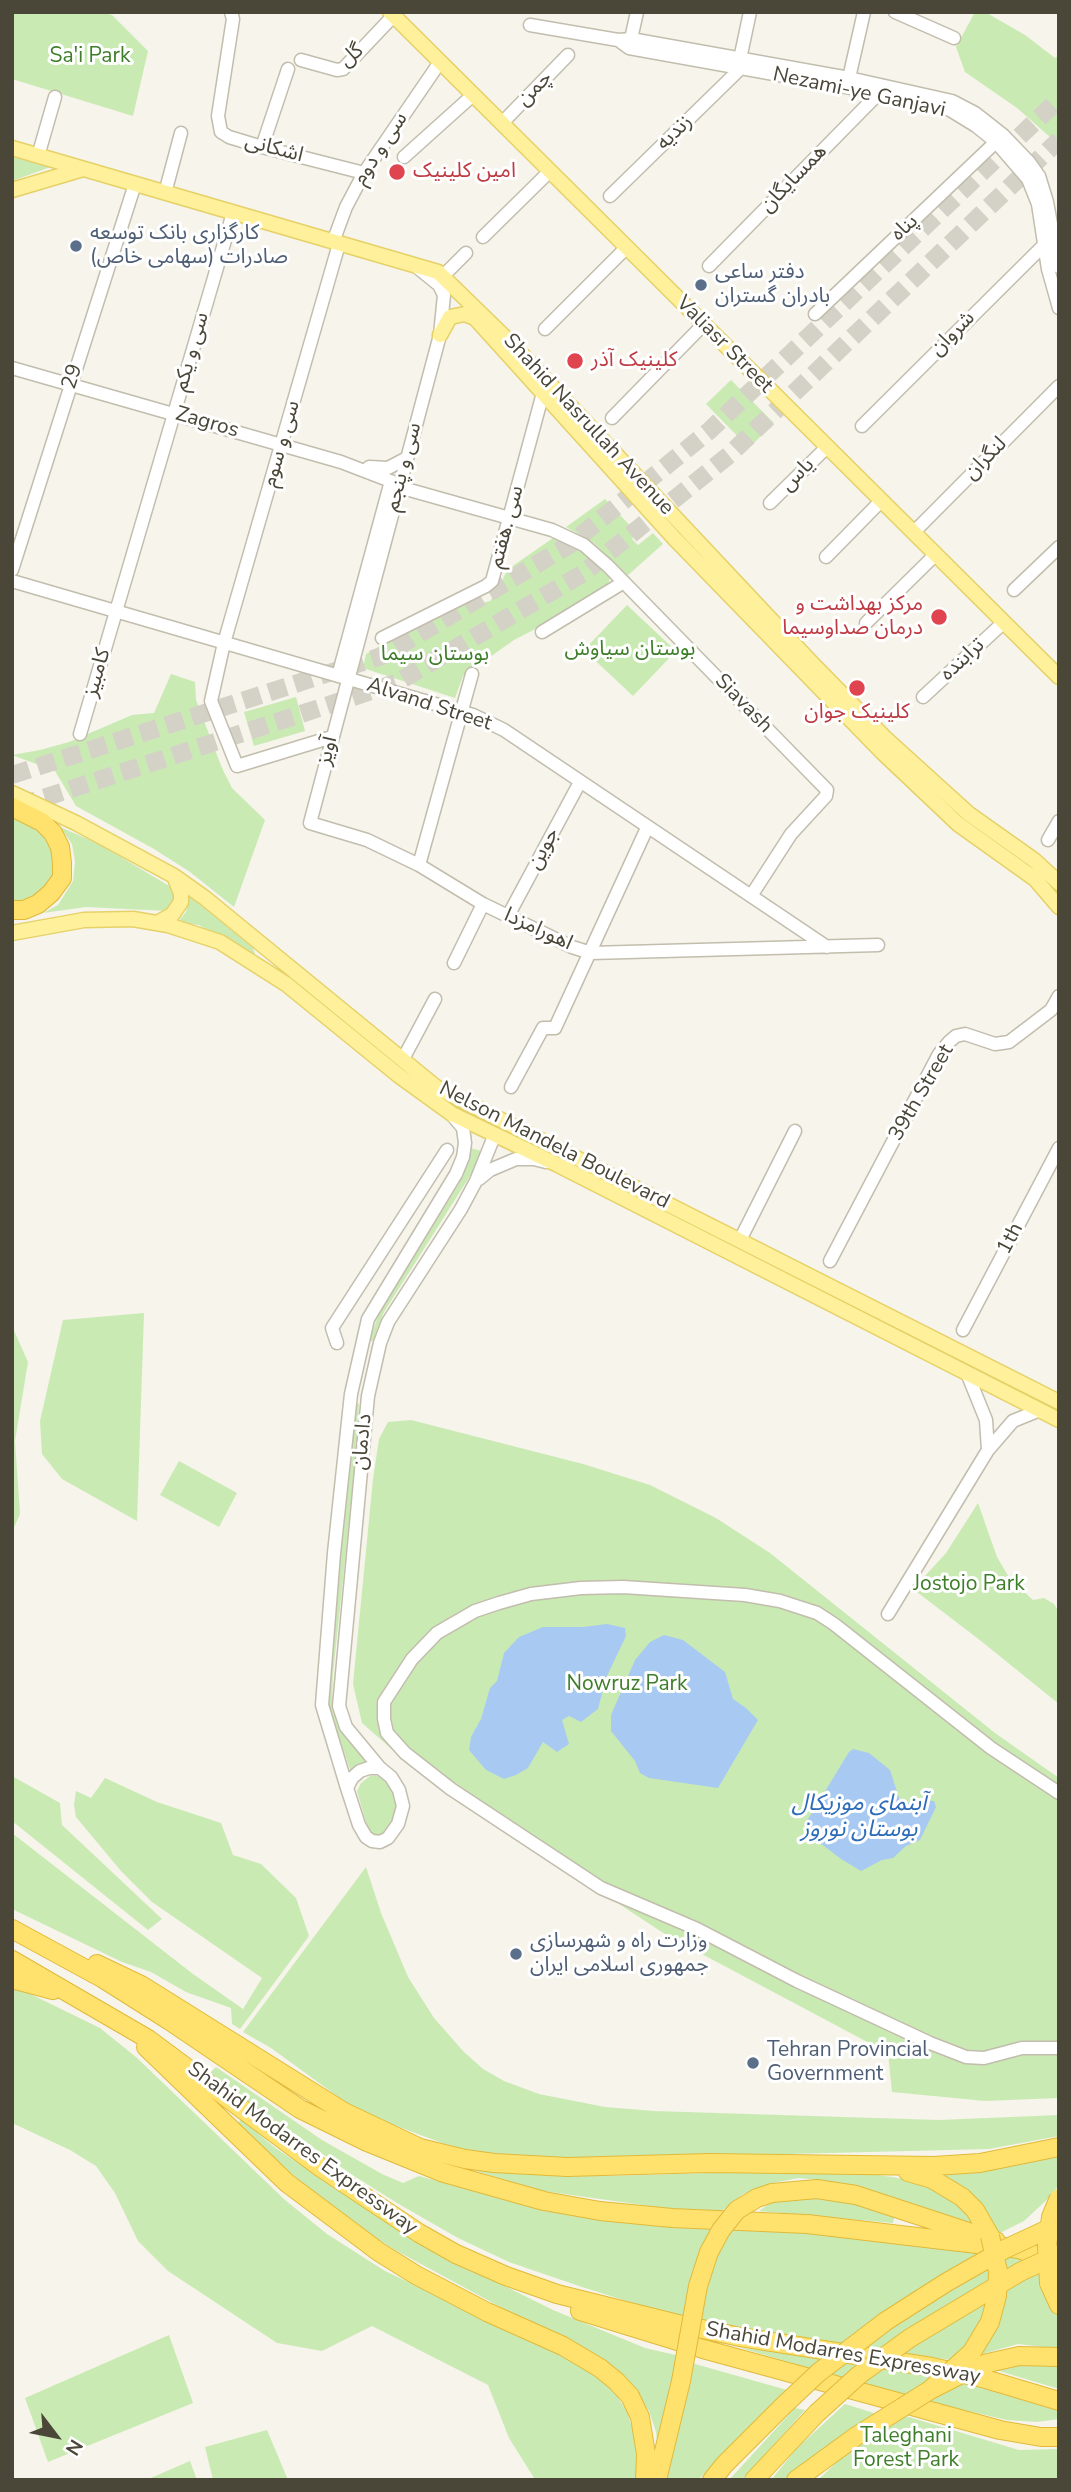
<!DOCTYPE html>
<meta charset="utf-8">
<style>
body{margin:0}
#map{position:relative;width:1071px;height:2492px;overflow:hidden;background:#f6f4eb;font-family:"Nunito Sans",sans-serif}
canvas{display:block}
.frame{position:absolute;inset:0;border:14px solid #4a4638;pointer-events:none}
.north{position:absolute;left:21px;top:2401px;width:70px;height:70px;-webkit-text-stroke:5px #fff;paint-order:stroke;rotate:122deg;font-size:19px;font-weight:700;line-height:28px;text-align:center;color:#4a4638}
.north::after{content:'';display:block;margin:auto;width:24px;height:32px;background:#4a4638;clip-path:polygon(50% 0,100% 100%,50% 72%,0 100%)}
</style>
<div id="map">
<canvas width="1071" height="2492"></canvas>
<div class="frame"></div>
<div class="north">N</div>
</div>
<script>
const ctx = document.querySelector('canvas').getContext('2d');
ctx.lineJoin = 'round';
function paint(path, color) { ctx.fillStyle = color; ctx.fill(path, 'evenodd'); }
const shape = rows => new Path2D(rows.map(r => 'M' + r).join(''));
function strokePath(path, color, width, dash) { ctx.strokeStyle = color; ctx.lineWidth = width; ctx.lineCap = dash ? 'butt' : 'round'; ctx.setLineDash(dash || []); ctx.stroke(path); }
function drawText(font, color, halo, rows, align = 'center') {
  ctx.font = font + ' "Nunito Sans","Noto Sans Arabic",sans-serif'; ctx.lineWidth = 6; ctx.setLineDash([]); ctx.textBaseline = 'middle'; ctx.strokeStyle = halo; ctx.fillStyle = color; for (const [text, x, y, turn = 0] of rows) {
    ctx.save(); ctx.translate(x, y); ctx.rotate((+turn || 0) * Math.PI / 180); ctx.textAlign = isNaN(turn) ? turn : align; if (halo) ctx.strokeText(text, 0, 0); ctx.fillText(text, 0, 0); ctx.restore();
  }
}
const green = shape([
 [12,12,101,12,112,15,148,51,133,116,12,79],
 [975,12,985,12,1025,35,1055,58,1059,55,1059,145,1017,108,965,72,956,47],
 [12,153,56,165,12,181],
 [731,380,774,423,749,448,706,404],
 [605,499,637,533,632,539,638,545,653,533,663,544,627,576,594,543,566,527],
 [553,538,582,552,610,578,608,584,543,625,514,640,463,676,455,698,363,668,366,654,411,628,468,600,479,604,490,601,497,592,507,570],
 [627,605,676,651,633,696,584,650],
 [171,674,195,682,196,700,222,768,232,788,265,820,234,907,190,872,154,849,76,806,55,771,12,755,40,750,69,742,132,715,154,713],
 [296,697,305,731,254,746,244,712],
 [16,819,50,836,56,867,51,880,43,891,33,898,12,902,12,820],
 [60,827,99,844,171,887,177,897,168,911,86,907,43,913,58,905,73,881,75,862,72,844],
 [185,892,253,948,255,954,252,956,199,925,183,923,180,919,186,912,188,904],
 [470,1148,482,1151,475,1168,384,1312,373,1341,369,1341,380,1311,459,1184],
 [144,1313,137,1521,62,1479,42,1454,40,1421,63,1320],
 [12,1326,28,1362,15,1441,20,1514,12,1532],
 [355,1403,359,1404,356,1456,333,1674,332,1700,335,1716,344,1735,356,1750,370,1762,358,1765,351,1772,329,1709,328,1688],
 [411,1420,583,1464,650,1485,716,1518,770,1553,995,1733,1059,1778,1059,2098,985,2101,892,2092,888,2053,668,1936,420,1774,362,1723,353,1684,373,1479,379,1439,388,1422],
 [179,1461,237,1493,219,1527,160,1495],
 [978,1503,997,1557,1010,1579,1033,1600,1044,1598,1054,1604,1059,1612,1059,1704,981,1641,913,1589,946,1553],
 [12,1776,60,1803,62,1825,162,1919,148,1930,12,1821],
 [370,1776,380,1776,389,1785,396,1796,397,1812,385,1834,378,1837,369,1833,357,1791,361,1783],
 [105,1778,157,1802,221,1823,233,1855,261,1864,296,1898,309,1936,240,2029,232,2024,231,2008,186,1992,151,1972,122,1962,12,1909,12,1833,193,1974,243,2009,262,1978,152,1902,121,1871,76,1817,74,1805,76,1791,91,1798],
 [366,1867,381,1913,408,1977,434,2018,464,2052,483,2069,504,2081,539,2094,605,2107,654,2111,939,2120,1059,2115,1059,2136,989,2149,709,2156,572,2162,490,2156,442,2143,375,2118,348,2104,271,2048,243,2032],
 [12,1985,100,2028,136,2057,285,2200,327,2234,385,2271,586,2366,611,2386,627,2412,635,2436,637,2480,533,2480,534,2478,509,2438,488,2385,372,2326,322,2351,277,2343,168,2271,138,2241,115,2193,96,2166,70,2150,12,2123],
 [216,2067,322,2140,382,2174,403,2183,419,2176,524,2205,586,2214,715,2226,861,2236,1010,2257,1042,2264,1050,2300,1059,2314,1059,2349,1018,2344,957,2361,684,2319,582,2287,509,2262,458,2238,397,2203,351,2174,209,2074],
 [241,2119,274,2147,414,2241,553,2310,645,2348,680,2356,658,2452,656,2432,649,2411,635,2392,532,2324,395,2250,330,2208,237,2124],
 [1059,2154,1059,2184,1052,2195,1024,2221,998,2234,934,2172],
 [446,2162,520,2173,607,2176,779,2171,872,2174,911,2180,945,2193,959,2204,972,2224,829,2181,799,2178,773,2183,743,2194,722,2211,671,2209,543,2191],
 [809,2193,895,2213,893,2223,759,2211,773,2201],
 [169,2335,193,2403,48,2462,25,2398],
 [741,2348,854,2360,943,2379,985,2389,1059,2411,1059,2419,1037,2422,1007,2420,912,2398],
 [1059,2361,1059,2389,989,2368,999,2364],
 [688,2362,787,2390,698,2480,662,2480],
 [845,2404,877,2414,789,2480,771,2480,797,2448],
 [795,2408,805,2410,742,2480,729,2480],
 [902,2415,1019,2450,1059,2449,1059,2480,818,2480,839,2460],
 [267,2430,288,2480,213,2480,205,2447],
 [190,2461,197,2480,146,2480]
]);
const water = shape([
 [607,1624,625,1628,626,1636,606,1678,598,1709,581,1722,569,1716,562,1720,569,1744,557,1752,543,1742,528,1768,516,1775,504,1779,486,1770,469,1750,471,1737,481,1719,490,1688,497,1681,504,1653,519,1637,543,1627,583,1627],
 [664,1635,683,1640,725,1672,733,1699,746,1708,758,1720,718,1788,649,1778,640,1773,635,1761,611,1731,611,1715,635,1660,650,1642],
 [853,1749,869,1753,890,1770,900,1801,904,1804,920,1800,934,1801,936,1807,920,1840,906,1846,893,1858,882,1860,861,1871,841,1859,806,1832,805,1824,849,1752]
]);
const highwayTunnel = shape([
 [12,775,382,656,569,545,709,431,1059,99],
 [19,806,396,683,582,574,729,455,1059,140]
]);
const minor = shape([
 [231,12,233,19,218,116,221,132,229,137,262,147,364,173],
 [895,12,954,38],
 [530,25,618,40,631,39,849,78,952,101,975,113,1003,135,1029,162,1039,176,1047,202,1059,267],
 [631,39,637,12],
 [618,40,629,48,891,95],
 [301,60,337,70,343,69,397,12],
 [849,78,864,12],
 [922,101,950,110,976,126,996,142,1028,179,1038,204,1048,269,1059,308],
 [502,123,568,55],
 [262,147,288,69],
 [38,156,55,97],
 [404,157,473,95],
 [165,193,181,133],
 [610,196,740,69,740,59,750,12],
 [483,237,550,171],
 [333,242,346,207,364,173,440,62],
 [709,266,879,93,879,87],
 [418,268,439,285,444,295,440,335,310,823,367,840,419,865,483,904,572,947,591,953,878,945],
 [443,276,466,253],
 [815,314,1000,138],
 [545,329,626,248],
 [12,368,341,462,388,480,399,487,552,530,584,545,608,566,827,790,826,796,791,834,751,896],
 [612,418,704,324],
 [862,426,1048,241],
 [369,467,388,468,407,458],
 [770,503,827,447],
 [913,533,1059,386],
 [826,557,881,501],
 [12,570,135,184],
 [12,581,473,715,504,730,827,947],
 [1014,590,1059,547],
 [866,623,935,555],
 [542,632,624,582],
 [382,638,486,586,492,581,543,393],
 [338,676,391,481],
 [923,697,1004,622],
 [80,734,233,213],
 [332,737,237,766,211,701,224,643,339,244],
 [1048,840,1059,821],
 [419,865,472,674],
 [508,916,580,782],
 [454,963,483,904],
 [403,1059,435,999],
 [511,1087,543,1028,555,1028,647,828],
 [479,1179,490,1170,516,1159,534,1159,546,1162],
 [740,1240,795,1131],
 [830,1261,939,1054,949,1042,956,1036,965,1034,995,1044,1009,1042,1051,1010,1059,996],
 [963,1330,1059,1148],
 [337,1343,332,1328,447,1150],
 [967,1373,986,1420,988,1450],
 [888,1614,988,1450,1013,1421,1040,1410],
 [369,1768,380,1768,391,1777,399,1790,403,1806,398,1824,388,1838,380,1842,372,1841,366,1837,359,1825,347,1788,352,1778,360,1771,369,1768],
 [380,1768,346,1727,339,1706,368,1396,380,1343,388,1322,461,1209,476,1181,495,1134],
 [347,1788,322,1705,334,1553,351,1394,368,1319,456,1174,463,1157,465,1143,463,1128,452,1115],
 [1059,1793,991,1748,834,1624,817,1613,780,1601,745,1595,623,1587,581,1588,531,1594,499,1603,475,1611,437,1633,412,1659,384,1702,384,1719,387,1733,405,1753,451,1789,601,1888,697,1929,797,1981,930,2043,966,2057,984,2058,1022,2048,1059,2048]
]);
const major = shape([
 [390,12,1059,677],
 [12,148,438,272,515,347,808,659,884,737,969,814,1034,860,1059,883],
 [12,190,83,169],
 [440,335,450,317,465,314,475,318,674,538,883,753,958,824,1035,879,1059,907],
 [12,793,76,823,174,876,205,898,436,1087,1059,1402],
 [157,923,172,915,181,902,181,893,174,876],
 [12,933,84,920,133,919,168,925,220,942,286,984,398,1075,452,1114,556,1164,1059,1420]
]);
const highway = shape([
 [12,807,42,822,53,833,60,847,62,863,62,878,51,893,38,904,24,910,12,910],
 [12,1929,102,1978,170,2021,300,2109,367,2142,441,2172,544,2201,600,2211,672,2218,807,2224,1019,2249,1055,2262],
 [12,1960,148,2039,320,2167,419,2233,456,2254,506,2276,557,2294,674,2323,740,2337,932,2367,982,2378,1059,2401],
 [97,1964,141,1985,344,2112,420,2148,465,2159,494,2163,567,2167,709,2163,934,2166,980,2163,1059,2147],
 [12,1979,53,1990],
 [146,2047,287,2183,379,2252,416,2275,487,2312,563,2346,600,2368,616,2381,630,2396,640,2417,646,2454,645,2480],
 [908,2172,932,2179,962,2197,975,2210,990,2236],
 [772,2193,817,2189,856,2195,996,2241],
 [1049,2283,1059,2305],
 [580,2311,703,2349,1000,2430,1041,2437,1059,2437],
 [979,2365,1019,2356,1059,2357],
 [657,2480,681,2381],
 [712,2480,724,2465,782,2407],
 [754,2480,817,2413],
 [796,2480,855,2437]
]);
const highwayBridge = shape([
 [1049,2283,1047,2246,1051,2217,1059,2198],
 [681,2381,698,2286,709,2252,721,2230,737,2210,757,2198,772,2193],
 [930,2390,972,2352,990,2322,997,2296,998,2271,990,2236],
 [782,2407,818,2373,886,2321,947,2282,1005,2249,1059,2224],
 [817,2413,859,2375,910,2338,1020,2272,1059,2254],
 [855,2437,930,2390,979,2365]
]);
const markers = [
 [397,172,9,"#e0444e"],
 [76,246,7,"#5c6f8a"],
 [701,285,7,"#5c6f8a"],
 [575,361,9,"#e0444e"],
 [939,617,9,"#e0444e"],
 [857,688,9,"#e0444e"],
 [516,1954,7,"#5c6f8a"],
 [753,2063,7,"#5c6f8a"]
];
const streetNames = [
 ["گل",352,56,-40],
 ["چمن",535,89,-45],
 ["Nezami-ye Ganjavi",859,93,12],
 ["زندیه",675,133,-44],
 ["اشکانی",274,149,15],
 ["سی و دوم",381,149,-57],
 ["همسایگان",794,179,-46],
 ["پناه",905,228,-43],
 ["شروان",953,334,-45],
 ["Valiasr Street",724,345,45],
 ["سی و یکم",192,352,-74],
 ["29",73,377,-72],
 ["Zagros",207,423,16],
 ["Shahid Nasrullah Avenue",588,425,47],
 ["سی و سوم",282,444,-74],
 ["لنگران",986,459,-45],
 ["سی و پنجم",404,467,-75],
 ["یاس",798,475,-45],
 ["سی .هفتم",507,527,-75],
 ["ترابنده",963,660,-43],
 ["کامبیز",98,673,-74],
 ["Siavash",743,704,46],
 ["Alvand Street",429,705,18],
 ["آویز",328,751,-76],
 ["جوین",544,849,-62],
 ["اهورامزدا",538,930,25],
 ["39th Street",922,1093,-60],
 ["Nelson Mandela Boulevard",554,1146,27],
 ["1th",1011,1239,-62],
 ["دادمان",363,1442,-85],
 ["Shahid Modarres Expressway",302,2149,36],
 ["Shahid Modarres Expressway",843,2354,10]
];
const parkNames = [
 ["Sa'i Park",90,57],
 ["بوستان سیاوش",630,650],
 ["بوستان سیما",435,655],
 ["Jostojo Park",969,1585],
 ["Nowruz Park",627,1685],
 ["Taleghani",906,2437],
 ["Forest Park",906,2461]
];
const healthNames = [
 ["امین کلینیک",413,172],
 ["کلینیک آذر",591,361],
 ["مرکز بهداشت و",923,605,"right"],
 ["درمان صداوسیما",923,629,"right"],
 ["کلینیک جوان",857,713,"center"]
];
const serviceNames = [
 ["کارگزاری بانک توسعه",90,234],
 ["صادرات (سهامی خاص)",90,258],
 ["دفتر ساعی",715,273],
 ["بادران گستران",715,297],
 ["وزارت راه و شهرسازی",530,1942],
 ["جمهوری اسلامی ایران",530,1966],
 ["Tehran Provincial",767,2051],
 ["Government",767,2075]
];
const waterNames = [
 ["آبنمای موزیکال",859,1804],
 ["بوستان نوروز",859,1830]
];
paint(green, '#caeab4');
paint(water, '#a8caf2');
strokePath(highwayTunnel, '#d4d1c7', 18, [18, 9]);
strokePath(minor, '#c2bdad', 15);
strokePath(major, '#e6d168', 17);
strokePath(highway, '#e1b93a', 20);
strokePath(minor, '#fff', 12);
strokePath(major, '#fff09b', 14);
strokePath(highway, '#ffe26d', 18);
strokePath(highwayBridge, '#e1b93a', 20, []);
strokePath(highwayBridge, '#ffe26d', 18);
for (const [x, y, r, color] of markers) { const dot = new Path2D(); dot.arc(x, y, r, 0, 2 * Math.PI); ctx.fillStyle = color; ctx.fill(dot); strokePath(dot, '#fff', 2.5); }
drawText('21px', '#4a4638', '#fff', streetNames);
drawText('21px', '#3e7e29', '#fff', parkNames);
drawText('21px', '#be3a42', '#fff', healthNames, 'left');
drawText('21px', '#4e5e75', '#fff', serviceNames, 'left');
drawText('italic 23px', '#2e6cba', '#fff', waterNames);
</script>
